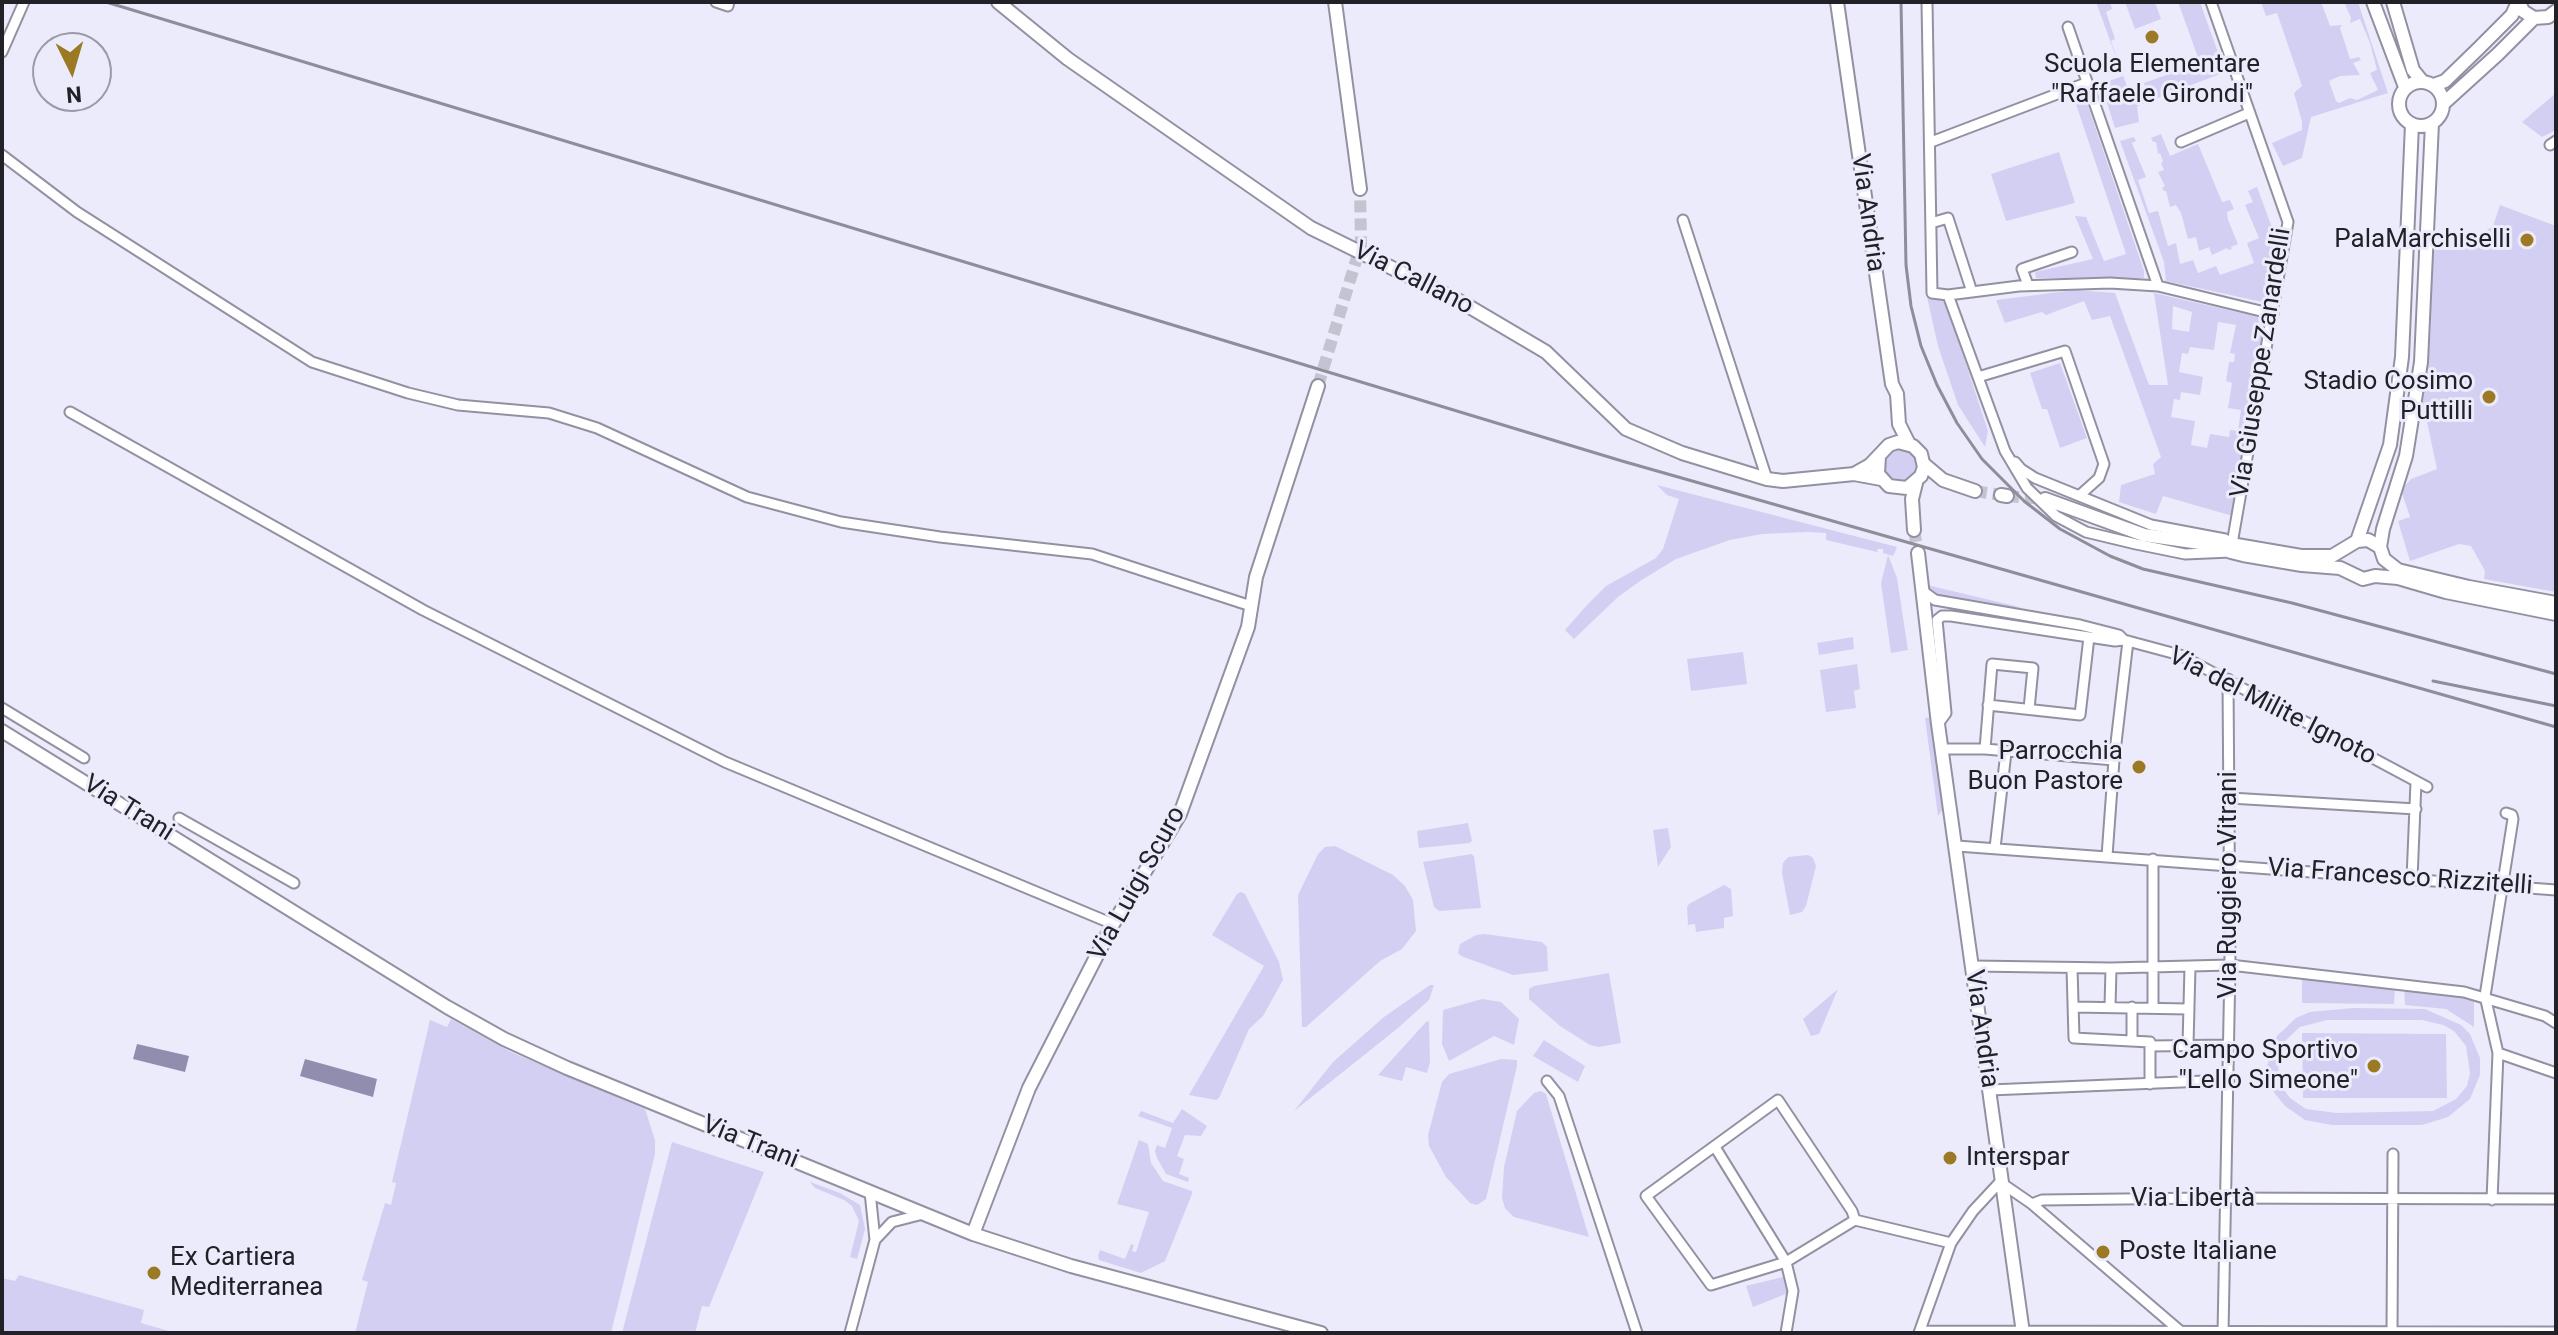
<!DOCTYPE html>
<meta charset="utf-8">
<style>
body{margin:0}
#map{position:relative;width:2558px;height:1335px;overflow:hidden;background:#ecebfc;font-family:Roboto,sans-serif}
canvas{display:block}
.frame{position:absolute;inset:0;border:4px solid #222127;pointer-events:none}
.north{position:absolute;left:32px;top:32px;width:80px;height:80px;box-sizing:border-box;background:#ecebfc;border:2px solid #9b9aa7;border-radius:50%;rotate:175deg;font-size:22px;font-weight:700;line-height:32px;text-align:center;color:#222127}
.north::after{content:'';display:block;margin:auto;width:28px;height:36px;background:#9c7924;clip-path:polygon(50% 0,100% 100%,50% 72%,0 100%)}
</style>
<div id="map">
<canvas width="2558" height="1335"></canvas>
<div class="frame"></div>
<div class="north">N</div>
</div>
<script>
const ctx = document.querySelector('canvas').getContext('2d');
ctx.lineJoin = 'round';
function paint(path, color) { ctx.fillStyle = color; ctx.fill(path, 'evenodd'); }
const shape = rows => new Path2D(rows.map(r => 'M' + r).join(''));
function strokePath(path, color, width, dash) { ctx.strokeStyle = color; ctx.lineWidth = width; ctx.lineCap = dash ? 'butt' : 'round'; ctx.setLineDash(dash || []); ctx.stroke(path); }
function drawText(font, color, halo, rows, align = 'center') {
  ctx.font = font + ' Roboto,sans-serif'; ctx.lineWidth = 6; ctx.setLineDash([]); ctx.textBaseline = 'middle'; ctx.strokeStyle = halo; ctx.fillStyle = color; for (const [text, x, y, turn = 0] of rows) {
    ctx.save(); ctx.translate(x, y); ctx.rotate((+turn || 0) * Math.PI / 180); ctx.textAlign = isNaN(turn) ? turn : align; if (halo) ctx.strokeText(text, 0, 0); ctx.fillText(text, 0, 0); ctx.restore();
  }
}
const green = shape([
 [2096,2,2110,2,2112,9,2106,12,2115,39,2111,41,2130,95,2146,89,2144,83,2200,63,2178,2,2200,2,2225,72,2137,106,2139,122,2115,128,2101,84,2123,76],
 [2125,2,2155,2,2161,19,2135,29],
 [2261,2,2321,2,2330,26,2342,25,2340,28,2350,59,2359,57,2361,60,2353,63,2360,75,2340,76,2329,81,2336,101,2339,103,2350,98,2357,100,2378,90,2370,73,2377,70,2370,43,2360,19,2350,23,2351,18,2344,2,2358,2,2388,93,2311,117,2302,158,2283,166,2272,143,2302,130,2302,122,2294,93,2302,86,2277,13,2266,16],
 [2556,93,2556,130,2542,137,2522,122],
 [2084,94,2144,271,2144,278,2036,278,2035,272,2093,259,2075,216,2086,217,2104,261,2126,254,2073,95],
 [2161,134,2170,156,2198,144,2222,202,2230,200,2234,209,2227,212,2228,220,2238,244,2231,247,2232,249,2228,250,2227,248,2212,255,2209,247,2199,251,2196,237,2188,239,2181,213,2176,205,2170,207,2166,191,2164,191,2162,188,2165,186,2158,172,2164,170,2161,163,2163,161,2160,153,2158,154,2156,142,2153,142,2151,138],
 [2134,137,2136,141,2132,143,2146,177,2138,180,2149,213,2158,211,2168,246,2176,243,2180,264,2193,260,2198,273,2216,266,2220,275,2254,263,2247,243,2259,238,2245,205,2253,202,2248,191,2257,187,2278,244,2267,303,2166,281,2164,262,2120,141],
 [2059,152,2075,203,2006,221,1991,174],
 [2500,205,2556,226,2556,592,2484,579,2485,571,2471,546,2459,544,2410,561,2398,521,2410,517,2401,490,2411,479,2437,469,2427,422,2420,418,2419,415,2430,336,2433,250,2456,250,2493,226],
 [2076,290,2115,293,2149,385,2168,385,2154,293,2267,319,2233,516,2163,496,2156,514,2119,502,2121,485,2155,474,2153,464,2161,457,2110,316,2092,320,2084,301,2046,315,2042,312,2005,323,1996,300],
 [2173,306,2192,312,2189,332,2172,329],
 [2218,322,2236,325,2230,353,2235,354,2234,362,2229,362,2226,381,2232,383,2228,408,2241,410,2238,431,2230,430,2229,437,2210,434,2207,448,2191,445,2195,421,2171,417,2174,399,2180,400,2181,392,2200,395,2203,377,2179,372,2182,353,2188,354,2190,347,2214,350],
 [1927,297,1945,300,1988,431,1985,447,1958,405,1938,346],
 [2060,363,2087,438,2060,448,2047,409,2042,409,2030,373],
 '1883 465a17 17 0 1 1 34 0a17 17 0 1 1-34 0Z',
 [1657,485,1897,547,1893,556,1883,553,1883,549,1878,549,1877,552,1826,540,1826,533,1808,532,1762,534,1730,540,1676,559,1640,581,1618,597,1574,639,1565,630,1587,605,1606,586,1656,558,1663,549,1679,499,1667,495],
 [1888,555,1897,578,1908,650,1891,653,1881,583],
 [1927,585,2015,606,2025,609,1932,594],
 [1853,637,1854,649,1819,655,1817,643],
 [1743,652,1747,684,1691,691,1687,659],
 [1857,664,1860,689,1854,691,1856,708,1826,712,1820,670],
 [1930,717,1943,809,1938,816,1925,718],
 [1468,823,1472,841,1469,843,1419,848,1417,831],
 [1668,828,1671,847,1658,867,1653,830],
 [1335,846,1393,875,1405,886,1413,900,1416,931,1402,949,1380,961,1306,1027,1302,1027,1298,895,1318,854,1325,847],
 [1471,854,1474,856,1481,908,1439,911,1434,907,1423,862],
 [1808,855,1813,858,1816,866,1806,906,1802,912,1790,915,1782,873,1783,863,1788,857],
 [1724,885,1731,889,1733,916,1724,918,1724,928,1696,932,1695,924,1688,925,1687,907,1689,904],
 [1241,892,1245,894,1279,962,1283,980,1263,1016,1249,1029,1219,1098,1216,1100,1189,1095,1264,966,1212,935,1237,894],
 [1485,934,1542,942,1547,947,1548,971,1513,975,1461,956,1458,953,1460,944,1476,935],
 [1609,973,1621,1043,1599,1047,1590,1045,1560,1026,1529,999,1529,989,1534,986],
 [2302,978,2395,987,2394,1004,2302,1003],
 [1430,985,1434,985,1429,1000,1398,1028,1294,1111,1333,1062,1384,1017],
 [2404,985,2474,997,2474,1027,2446,1009,2405,1005],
 [1838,989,1819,1034,1811,1036,1803,1019],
 [1482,999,1501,1002,1519,1019,1514,1045,1494,1036,1449,1061,1442,1044,1443,1010],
 [2353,1008,2425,1009,2461,1025,2470,1034,2480,1058,2480,1075,2470,1099,2448,1117,2422,1125,2332,1125,2305,1120,2285,1106,2272,1090,2267,1069,2271,1046,2277,1036,2296,1018,2310,1012],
 [2327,1020,2422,1020,2443,1025,2454,1031,2466,1046,2470,1073,2467,1086,2456,1099,2433,1111,2337,1113,2306,1109,2290,1098,2282,1087,2279,1079,2278,1059,2286,1040,2300,1027],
 [451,1019,511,1052,645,1109,655,1140,655,1154,611,1333,355,1333,368,1282,362,1280,385,1203,391,1205,396,1183,392,1182,430,1020,447,1027],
 [1429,1021,1430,1062,1427,1073,1406,1067,1402,1081,1378,1075,1426,1022],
 [2302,1033,2446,1034,2447,1098,2303,1098],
 [1544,1040,1585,1066,1578,1082,1533,1056],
 [1501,1059,1517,1060,1517,1066,1486,1199,1477,1205,1470,1203,1446,1177,1429,1146,1428,1135,1442,1082,1449,1074],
 [1541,1091,1546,1094,1589,1237,1514,1217,1505,1208,1502,1198,1504,1167,1517,1111,1534,1093],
 [1182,1109,1207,1126,1201,1136,1185,1135,1177,1156,1184,1159,1179,1174,1189,1178,1188,1182,1166,1174,1157,1158,1155,1151,1157,1145,1165,1148,1172,1128,1138,1116,1141,1111,1173,1123],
 [1139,1140,1148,1144,1151,1163,1163,1181,1192,1191,1192,1194,1165,1261,1141,1273,1099,1260,1098,1256,1100,1250,1125,1259,1131,1244,1134,1245,1132,1251,1136,1252,1149,1212,1117,1204],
 [672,1142,764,1172,709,1307,702,1306,695,1333,622,1333],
 [810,1182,840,1193,860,1205,865,1229,857,1259,850,1257,859,1221,852,1206,844,1200,815,1188],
 [19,1275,144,1310,141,1323,176,1333,2,1333,2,1278,15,1281],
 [1783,1277,1788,1293,1753,1307,1746,1286]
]);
const water = shape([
 [137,1044,189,1056,185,1072,133,1059],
 [305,1059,377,1079,373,1097,300,1076]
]);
const secondaryTunnel = shape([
 [1318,386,1361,244,1360,189],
 [1975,491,2001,495],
 [2007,496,2045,499],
 [1914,530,1918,553]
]);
const street = shape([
 [716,2,728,6,729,2],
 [1927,2,1932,293,1948,295,2019,286,2110,283,2158,286,2273,314],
 [2211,2,2288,222,2232,544],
 [2068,27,2158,286],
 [2,52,24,2],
 [1931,142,2086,83],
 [2181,142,2249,113],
 [2550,145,2556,141],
 [2,155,77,212,312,362,408,393,458,405,549,413,597,428,747,497,841,522,940,537,1092,554,1251,606],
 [1683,220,1767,479],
 [1931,223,1948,218,1972,292],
 [2028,285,2022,269,2072,252],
 [1948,295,2005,451,2027,488,2056,516,2086,532,2136,544,2185,554,2231,552],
 [1978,377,2065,351,2104,464,2099,478,2080,495],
 [70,412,423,610,725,762,1113,924],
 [2015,462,2021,469,2035,478,2151,525,2225,539,2231,544],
 [1924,592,1935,600,2080,625,2119,635,2124,640],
 [1988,705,2080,715,2089,637],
 [2,708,84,758],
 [1938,724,1946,713,1937,620,1942,616,1951,616,2115,641,2124,640,2180,655,2427,787],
 [1942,749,1985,749,2114,760],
 [1985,749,1992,664,2033,668,2029,709],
 [2230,798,2416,809],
 [179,818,294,883],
 [1957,846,2556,890],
 [1995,848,2006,752],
 [2107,856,2114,760,2128,641],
 [2153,859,2153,1008],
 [2412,879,2416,782],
 [1973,966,2111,968,2230,965,2464,992,2545,1016,2556,1023],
 [2072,968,2074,1038,2150,1042,2150,1046],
 [2073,1007,2189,1009],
 [2110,1007,2111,968],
 [2132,1041,2132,1007],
 [2188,1045,2190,967],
 [2498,1053,2556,1073],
 [1547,1081,1559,1096,1637,1333],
 [2150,1084,2150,1046,2229,1045],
 [1990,1090,2229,1080],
 [1715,1147,1786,1262,1793,1291,1786,1333],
 [2492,1200,2498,1053,2485,996,2513,819,2512,815,2506,813],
 [2032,1204,2179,1330],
 [1855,1220,1852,1211,1778,1100,1646,1196,1711,1285,1786,1262,1855,1220,1951,1243],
 [875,1240,892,1222,923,1214],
 [1920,1331,2556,1332],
 [850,1333,875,1240,870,1192],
 [1919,1333,1951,1243,1973,1211,2000,1182,2032,1204,2042,1200,2205,1198,2556,1199],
 [2223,1333,2230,965,2228,679],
 [2392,1333,2393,1154]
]);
const secondary = shape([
 [998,2,1068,59,1311,228,1463,303,1546,352,1626,429,1682,453,1767,479,1783,481,1854,474,1881,479],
 [1335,2,1360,189],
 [1837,2,1892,384,1897,394,1899,424,1909,444],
 [2373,2,2405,87],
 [2393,2,2413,70,2422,81],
 [2519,2,2523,11,2534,18,2548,17,2556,11],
 '2399 104a22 22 0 1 1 44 0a22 22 0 1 1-44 0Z',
 [2434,85,2445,81,2479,48,2512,15,2518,2],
 [2444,103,2498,54,2534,18],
 [1924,464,1943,480,1975,491],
 [1854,474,1870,465,1889,445,1898,442,1913,446,1921,454,1924,467,1921,476,1907,488,1889,486,1878,474,1879,456],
 [2001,495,2007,496],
 [2045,499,2144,535,2221,546,2231,544,2301,556,2332,556,2357,541,2368,540,2380,547,2384,559,2398,570,2469,587,2556,603],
 [1914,530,1912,499,1916,483],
 [2357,541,2390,445,2402,357,2412,124],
 [2221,546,2231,552,2243,555,2302,565,2340,568,2363,579,2375,576,2398,578,2446,592,2556,614],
 [2380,547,2383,529,2406,456,2421,362,2432,123],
 [1918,553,1938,724,2023,1333],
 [2,731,447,1007,504,1039,567,1068,973,1234,1071,1266,1321,1333],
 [973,1234,1029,1088,1113,924,1180,814,1248,627,1256,577,1318,386]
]);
const rail = shape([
 [106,2,1622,461,2556,727],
 [1901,2,1906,265,1911,306,1921,346,1937,385,1957,423,1982,459,2024,501,2060,529,2110,556,2143,569,2292,603,2556,674],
 [2433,681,2556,706]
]);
const markers = [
 [2152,37,8,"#9c7924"],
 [2527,240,8,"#9c7924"],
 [2489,397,8,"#9c7924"],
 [2139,767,8,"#9c7924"],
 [2374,1066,8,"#9c7924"],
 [1950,1158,8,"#9c7924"],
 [2103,1252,8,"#9c7924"],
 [154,1273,8,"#9c7924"]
];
const poiNames = [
 ["Scuola Elementare",2152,65,"center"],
 ["\"Raffaele Girondi\"",2152,95,"center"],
 ["PalaMarchiselli",2511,240],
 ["Stadio Cosimo",2473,382],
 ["Puttilli",2473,412],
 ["Parrocchia",2123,752],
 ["Buon Pastore",2123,782],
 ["Campo Sportivo",2358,1051],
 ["\"Lello Simeone\"",2358,1081],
 ["Interspar",1966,1158,"left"],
 ["Poste Italiane",2119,1252,"left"],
 ["Ex Cartiera",170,1258,"left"],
 ["Mediterranea",170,1288,"left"]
];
const streetNames = [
 ["Via Andria",1867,213,82],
 ["Via Callano",1413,279,27],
 ["Via Giuseppe Zanardelli",2262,363,-81],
 ["Via del Milite Ignoto",2272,707,27],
 ["Via Trani",128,809,32],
 ["Via Francesco Rizzitelli",2400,878,4],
 ["Via Luigi Scuro",1138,884,-61],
 ["Via Ruggiero Vitrani",2229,885,-90],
 ["Via Andria",1981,1029,82],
 ["Via Trani",750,1143,22],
 ["Via Libertà",2193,1199]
];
paint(green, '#d3cff2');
paint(water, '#918dae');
strokePath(secondaryTunnel, '#c4c3d1', 12, [12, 6]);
strokePath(street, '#9391a1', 13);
strokePath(secondary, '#9391a1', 16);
strokePath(street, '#fff', 9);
strokePath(secondary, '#fff', 12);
strokePath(rail, '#8e8d99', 3);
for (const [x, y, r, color] of markers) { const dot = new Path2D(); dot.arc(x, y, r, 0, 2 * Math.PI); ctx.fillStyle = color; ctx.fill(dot); strokePath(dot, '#ecebfc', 3); }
drawText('26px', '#222127', '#ecebfc', poiNames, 'right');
drawText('26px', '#222127', '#ecebfc', streetNames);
</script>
